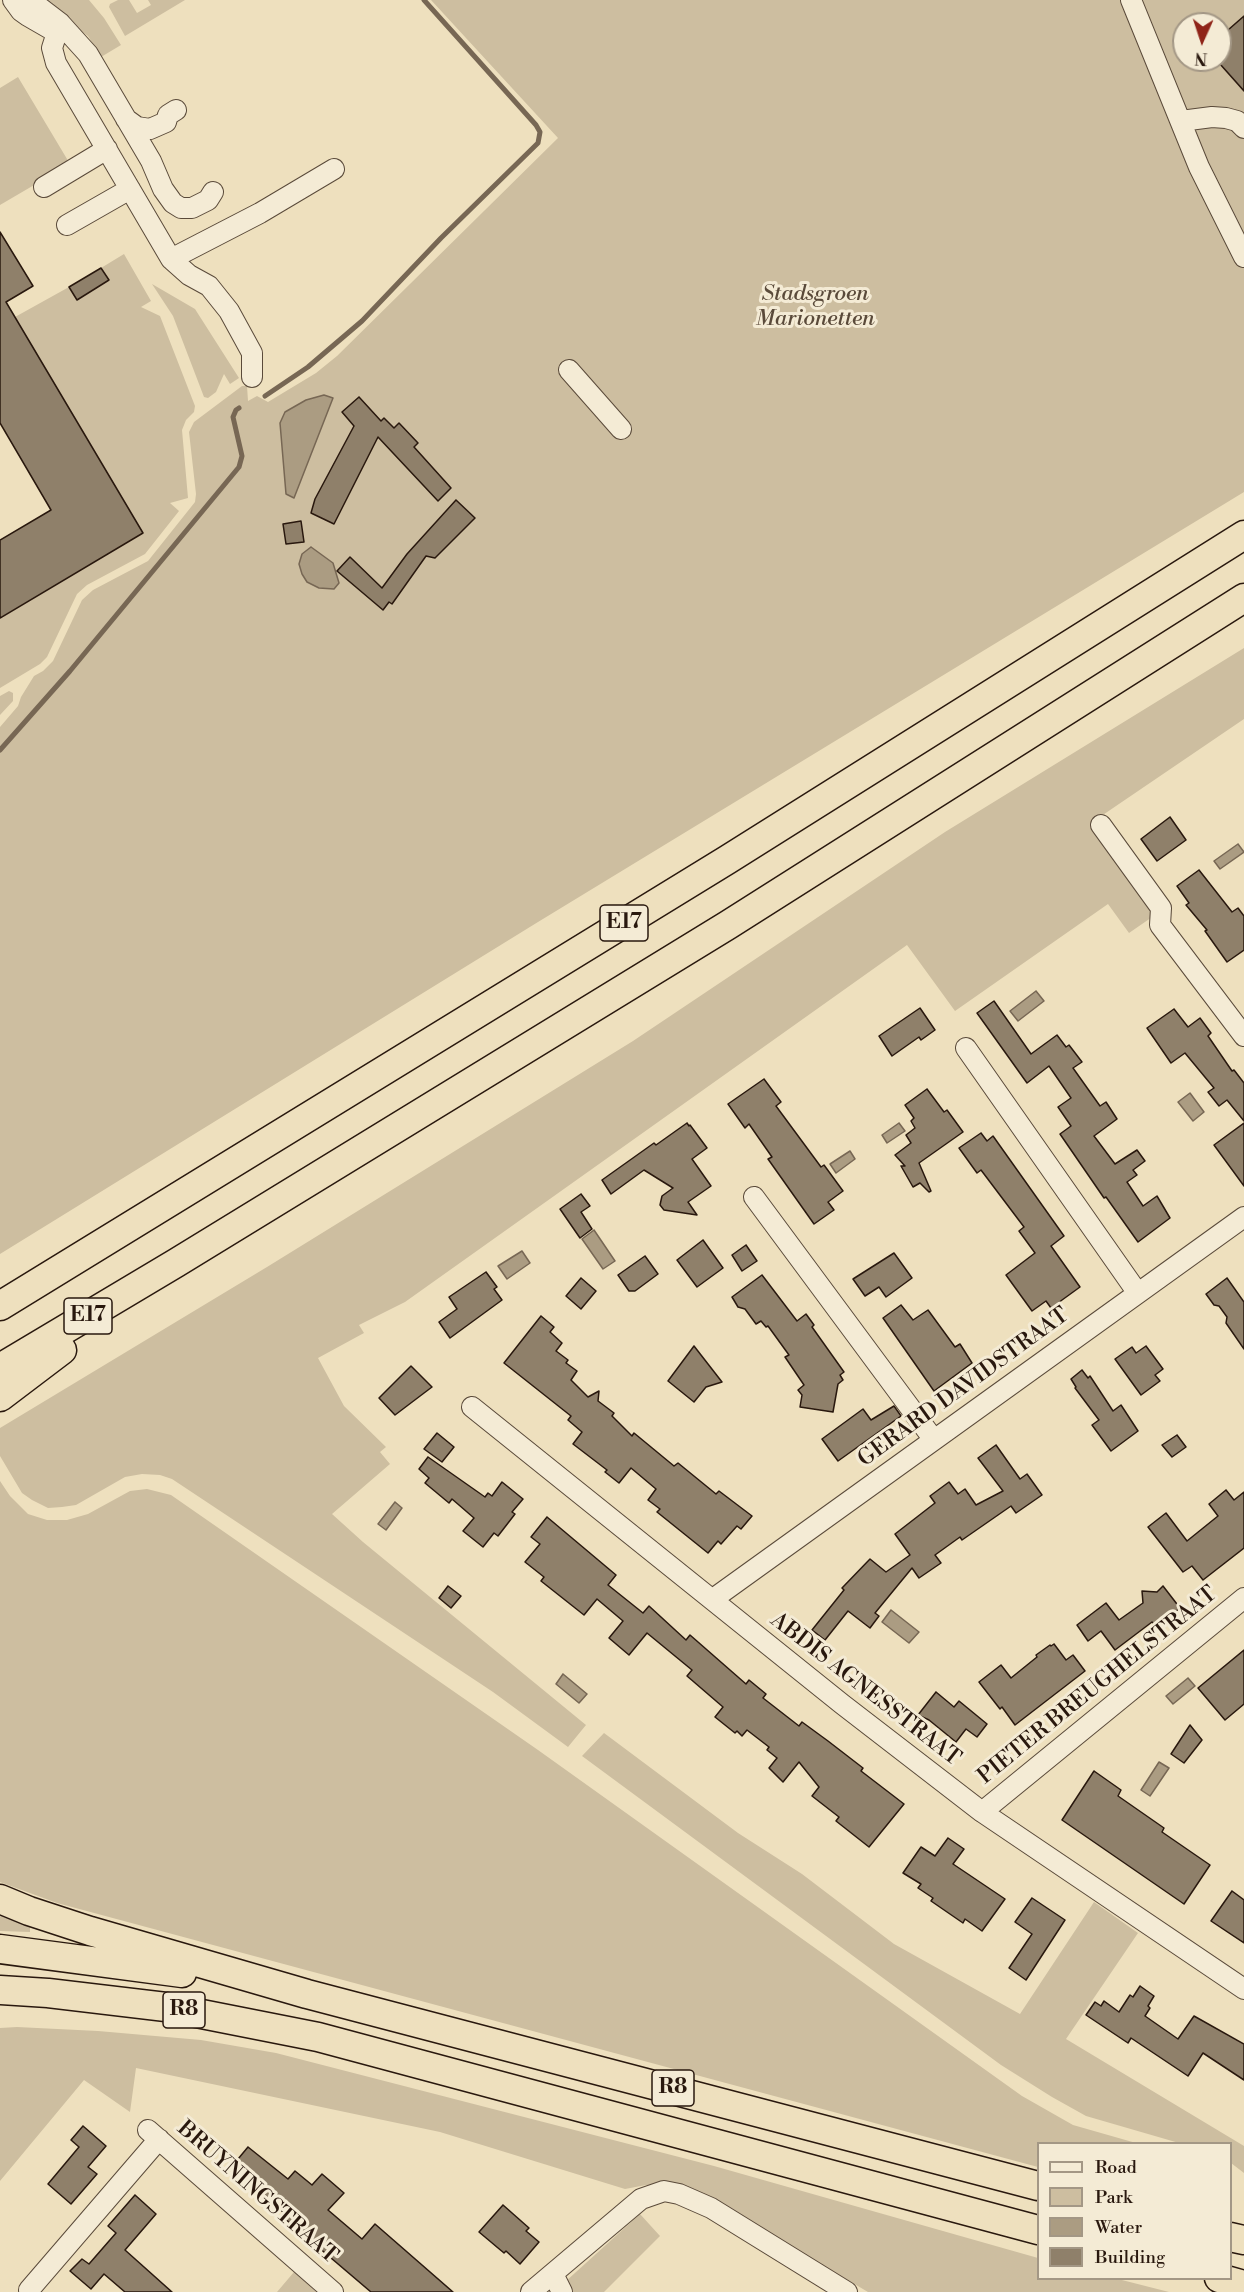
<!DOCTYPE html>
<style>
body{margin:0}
#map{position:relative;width:1244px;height:2292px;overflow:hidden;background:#eee0be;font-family:"Libre Bodoni",serif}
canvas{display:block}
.legend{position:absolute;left:1037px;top:2142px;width:195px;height:138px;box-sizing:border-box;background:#f4ebd5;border:2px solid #a39785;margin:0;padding:8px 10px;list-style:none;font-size:18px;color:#29180e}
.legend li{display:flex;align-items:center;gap:12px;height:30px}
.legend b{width:30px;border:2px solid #a39785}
.north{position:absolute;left:1172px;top:12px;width:60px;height:60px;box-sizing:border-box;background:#f4ebd5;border:2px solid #a39785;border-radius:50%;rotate:183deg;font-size:16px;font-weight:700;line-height:24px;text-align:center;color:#29180e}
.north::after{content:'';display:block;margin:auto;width:21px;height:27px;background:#8f2418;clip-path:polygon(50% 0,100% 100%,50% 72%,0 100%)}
</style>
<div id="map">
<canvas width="1244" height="2292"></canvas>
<ul class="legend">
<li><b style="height:8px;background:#f4ebd5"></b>Road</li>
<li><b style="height:16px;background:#cdbea0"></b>Park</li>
<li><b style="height:16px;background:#ab9c82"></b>Water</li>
<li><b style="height:16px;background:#8f806a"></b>Building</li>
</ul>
<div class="north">N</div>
</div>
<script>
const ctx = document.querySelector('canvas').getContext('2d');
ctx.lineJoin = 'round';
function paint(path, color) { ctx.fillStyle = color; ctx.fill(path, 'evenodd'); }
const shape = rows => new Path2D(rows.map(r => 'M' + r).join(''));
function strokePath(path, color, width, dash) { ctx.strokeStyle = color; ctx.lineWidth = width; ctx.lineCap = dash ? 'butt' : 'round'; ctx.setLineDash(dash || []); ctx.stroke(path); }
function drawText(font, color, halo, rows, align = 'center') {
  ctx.font = font + ' "Libre Bodoni",serif'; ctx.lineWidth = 6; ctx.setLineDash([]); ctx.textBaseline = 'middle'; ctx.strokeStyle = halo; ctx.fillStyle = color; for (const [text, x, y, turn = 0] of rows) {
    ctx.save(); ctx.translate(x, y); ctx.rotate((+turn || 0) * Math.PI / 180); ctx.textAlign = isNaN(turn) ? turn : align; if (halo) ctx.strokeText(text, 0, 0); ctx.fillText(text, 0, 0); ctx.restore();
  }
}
const green = shape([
 [38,0,89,0,104,18,121,45,101,57,88,36],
 [118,0,129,0,137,13,151,5,148,0,185,0,125,36,109,7,110,4],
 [431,0,1244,0,1244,492,538,922,0,1254,0,727,18,706,21,697,34,676,43,671,53,661,82,600,93,590,148,561,195,502,196,494,189,432,194,422,242,386,247,386,248,401,257,396,268,402,316,373,337,356,558,138],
 [1184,24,1220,24,1220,60,1184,60],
 [18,77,70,164,0,205,0,88],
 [124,254,151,301,141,307,160,316,195,406,194,412,186,420,182,430,188,498,170,503,179,511,145,554,87,585,77,594,47,657,40,664,0,688,0,618,143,533,15,317,69,287,77,300,109,280,101,268],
 [152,284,195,309,239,378,230,384,224,374,216,392,208,398,204,397,173,316],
 [1244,648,1244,719,1091,823,1158,913,1129,933,1108,904,955,1011,907,945,405,1302,359,1325,364,1333,318,1358,344,1406,386,1447,380,1452,390,1464,332,1514,363,1542,586,1725,568,1747,493,1692,172,1479,160,1475,142,1474,125,1477,76,1505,62,1507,48,1508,32,1500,22,1493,0,1456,0,1428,267,1267,633,1041,945,832],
 [9,691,13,693,13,701,0,715,0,696],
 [0,1481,10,1496,28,1514,47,1520,67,1520,88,1514,130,1491,147,1489,171,1495,538,1750,1022,2096,1073,2125,1136,2143,1038,2144,1038,2167,57,1903,0,1882],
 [604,1733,738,1833,802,1874,894,1944,1020,2014,1094,1902,1138,1933,1066,2039,1244,2146,1244,2173,1231,2163,1230,2144,1179,2143,1086,2116,1052,2097,1001,2065,582,1756],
 [0,1911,30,1922,30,1932,0,1931],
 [17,2027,98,2031,201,2040,276,2053,714,2166,1038,2258,1038,2278,1118,2279,1169,2292,868,2292,714,2201,674,2187,646,2185,625,2189,440,2132,136,2068,130,2112,84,2080,0,2181,0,2028],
 [640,2214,660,2236,604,2292,554,2292],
 [294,2272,316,2292,277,2292]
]);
const water = shape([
 [324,395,333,398,294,498,286,494,280,423,285,412,306,400,324,395],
 [311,547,333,563,339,583,334,589,319,588,307,582,302,574,299,564,302,554,311,547],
 [1238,844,1244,852,1220,869,1214,861,1238,844],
 [1036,991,1044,1001,1018,1021,1010,1011,1036,991],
 [1190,1093,1204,1112,1193,1121,1178,1102,1190,1093],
 [899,1123,905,1131,887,1143,882,1135,899,1123],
 [850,1151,855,1159,836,1173,830,1164,850,1151],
 [594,1230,615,1261,603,1269,582,1239,594,1230],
 [522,1251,530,1263,507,1279,498,1266,522,1251],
 [395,1502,402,1508,386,1530,378,1524,395,1502],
 [891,1610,919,1632,909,1643,882,1622,891,1610],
 [563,1674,587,1694,579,1703,556,1684,563,1674],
 [1188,1678,1195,1686,1173,1704,1166,1696,1188,1678],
 [1159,1762,1169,1768,1150,1796,1141,1790,1159,1762]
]);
const stream = shape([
 [265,396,308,367,362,321,441,238,538,143,540,132,536,125,424,0],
 [0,750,70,671,239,467,242,456,233,417,236,410,239,408]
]);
const building = shape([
 [1244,16,1244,91,1220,64,1220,37,1244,16],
 [0,232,33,286,6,302,143,533,0,618,0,540,51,510,0,423,0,232],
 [101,268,109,280,77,300,69,287,101,268],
 [359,397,381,421,384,418,394,428,399,423,418,443,414,447,451,488,438,501,378,437,334,524,311,513,315,499,354,426,342,412,359,397],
 [456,500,475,518,435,558,426,556,392,604,389,602,383,610,337,571,350,557,382,588,407,554,456,500],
 [301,521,304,542,286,544,283,524,301,521],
 [1170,817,1186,840,1157,861,1141,839,1170,817],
 [1199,870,1232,912,1238,908,1244,916,1244,950,1227,962,1205,931,1207,930,1186,905,1189,903,1177,886,1199,870],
 [994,1001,1031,1054,1057,1035,1066,1047,1069,1045,1082,1062,1073,1068,1100,1106,1106,1102,1117,1119,1094,1136,1115,1164,1137,1150,1145,1161,1133,1170,1137,1175,1127,1182,1143,1206,1157,1196,1170,1218,1138,1242,1106,1197,1104,1198,1060,1134,1071,1126,1058,1107,1071,1098,1049,1066,1027,1083,977,1013,994,1001],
 [920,1008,935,1030,921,1040,919,1037,892,1056,879,1036,920,1008],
 [1174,1009,1188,1027,1200,1018,1211,1033,1208,1036,1232,1071,1234,1070,1244,1083,1244,1121,1227,1100,1219,1106,1208,1092,1214,1088,1185,1053,1171,1063,1147,1028,1174,1009],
 [764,1079,781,1102,776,1106,821,1167,824,1165,843,1191,828,1202,834,1210,814,1224,768,1159,772,1157,749,1124,745,1128,728,1104,764,1079],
 [927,1089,944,1112,947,1110,963,1132,919,1163,931,1191,929,1192,920,1183,913,1187,901,1166,905,1166,895,1155,911,1143,906,1135,915,1128,911,1121,914,1118,905,1105,927,1089],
 [687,1123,689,1126,690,1125,707,1148,692,1159,711,1186,688,1202,697,1215,664,1210,660,1205,662,1196,673,1188,644,1170,611,1194,602,1180,654,1143,656,1145,687,1123],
 [1244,1123,1244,1186,1214,1145,1244,1123],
 [981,1133,987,1141,993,1136,1064,1236,1051,1246,1080,1287,1051,1308,1046,1301,1032,1311,1006,1275,1035,1253,1019,1231,1024,1227,981,1170,977,1173,959,1148,981,1133],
 [581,1194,590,1206,581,1212,592,1229,580,1238,560,1209,581,1194],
 [703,1240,723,1268,697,1287,677,1260,703,1240],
 [746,1245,757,1261,742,1271,732,1255,746,1245],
 [894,1253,912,1278,886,1297,879,1287,865,1296,853,1279,894,1253],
 [645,1256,658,1274,635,1291,629,1291,618,1275,645,1256],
 [486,1272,497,1287,494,1289,502,1300,450,1338,439,1322,457,1309,449,1297,486,1272],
 [762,1275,797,1321,806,1314,814,1325,812,1327,844,1372,840,1375,843,1380,838,1384,833,1412,800,1407,802,1395,798,1390,804,1385,785,1357,789,1355,768,1326,766,1327,761,1321,756,1324,745,1309,738,1307,732,1297,762,1275],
 [581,1278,596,1291,581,1309,566,1296,581,1278],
 [1227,1278,1244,1302,1244,1349,1226,1323,1227,1317,1219,1306,1214,1305,1206,1294,1227,1278],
 [901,1305,913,1320,928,1310,955,1347,960,1344,972,1363,934,1391,883,1318,901,1305],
 [541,1316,554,1327,550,1332,562,1343,556,1351,568,1360,566,1363,577,1371,571,1380,588,1397,599,1391,598,1401,614,1413,612,1416,632,1436,634,1433,674,1466,678,1463,716,1494,719,1491,752,1516,741,1529,737,1526,721,1544,718,1541,708,1553,657,1512,660,1509,648,1500,656,1489,631,1468,619,1483,605,1472,607,1470,573,1444,582,1432,568,1420,571,1416,504,1363,541,1316],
 [694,1346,722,1382,706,1387,694,1402,668,1381,694,1346],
 [1146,1346,1163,1369,1155,1375,1160,1381,1141,1395,1115,1359,1132,1347,1136,1353,1146,1346],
 [411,1366,432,1387,395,1415,379,1398,411,1366],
 [1082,1370,1088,1378,1090,1376,1113,1411,1121,1405,1138,1431,1111,1451,1092,1425,1099,1420,1075,1388,1076,1387,1071,1379,1082,1370],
 [894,1406,901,1416,838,1461,822,1439,863,1409,871,1420,894,1406],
 [437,1433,454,1447,442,1462,424,1449,437,1433],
 [1177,1435,1186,1447,1172,1457,1162,1445,1177,1435],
 [996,1445,1020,1479,1027,1474,1042,1495,1016,1513,1011,1506,962,1540,960,1537,935,1555,941,1563,919,1578,912,1568,875,1613,879,1616,870,1628,848,1611,825,1640,812,1630,844,1590,842,1588,870,1559,886,1572,910,1555,895,1534,935,1503,930,1496,949,1482,958,1494,965,1489,976,1505,1003,1491,978,1458,996,1445],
 [428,1457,485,1497,488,1493,492,1496,502,1482,523,1499,512,1512,515,1514,498,1536,494,1533,483,1547,463,1531,474,1518,452,1499,449,1503,425,1483,429,1478,419,1469,428,1457],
 [1226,1490,1234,1500,1244,1492,1244,1548,1203,1580,1192,1566,1183,1572,1148,1527,1166,1513,1187,1541,1218,1516,1209,1504,1226,1490],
 [547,1517,616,1575,608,1585,643,1613,649,1606,686,1640,690,1635,746,1684,749,1680,766,1694,763,1698,799,1726,802,1722,828,1741,863,1768,861,1771,904,1804,869,1847,836,1821,839,1817,812,1796,819,1787,799,1762,783,1782,769,1768,777,1758,767,1750,769,1747,747,1730,742,1736,737,1731,735,1733,715,1717,723,1707,687,1676,692,1670,647,1633,629,1655,609,1638,623,1621,597,1599,584,1615,541,1581,544,1577,525,1562,540,1544,531,1537,547,1517],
 [448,1586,461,1596,451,1608,439,1598,448,1586],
 [1163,1586,1180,1608,1156,1627,1152,1622,1115,1650,1101,1631,1088,1641,1077,1625,1106,1603,1119,1620,1143,1603,1142,1591,1157,1592,1163,1586],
 [1054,1644,1066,1660,1073,1655,1085,1671,1015,1725,1002,1707,1000,1709,979,1682,1001,1665,1011,1678,1037,1657,1036,1655,1050,1645,1051,1646,1054,1644],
 [1244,1650,1244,1704,1225,1720,1198,1688,1244,1650],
 [936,1692,954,1707,959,1701,987,1724,977,1737,966,1729,956,1742,929,1720,918,1715,936,1692],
 [1190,1725,1202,1740,1184,1763,1171,1754,1190,1725],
 [1094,1771,1121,1790,1118,1796,1164,1828,1162,1832,1210,1865,1184,1904,1062,1820,1094,1771],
 [948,1838,964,1849,953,1864,1005,1899,982,1931,965,1919,963,1923,931,1901,933,1898,918,1888,921,1884,903,1873,921,1847,935,1856,948,1838],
 [1232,1891,1244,1900,1244,1943,1211,1921,1232,1891],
 [1032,1898,1065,1920,1026,1980,1009,1968,1032,1934,1015,1922,1032,1898],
 [1140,1986,1154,1996,1148,2006,1150,2008,1145,2016,1178,2039,1194,2016,1244,2044,1244,2080,1203,2053,1188,2076,1131,2038,1128,2043,1086,2015,1095,2002,1101,2006,1104,2001,1119,2012,1130,1995,1133,1997,1140,1986],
 [83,2126,106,2146,88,2167,97,2174,71,2204,48,2184,79,2147,71,2140,83,2126],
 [248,2147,288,2179,295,2171,312,2185,322,2174,344,2193,328,2210,362,2239,375,2224,453,2292,371,2292,284,2218,286,2215,233,2165,248,2147],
 [135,2195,156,2214,125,2250,172,2292,125,2292,104,2274,91,2289,70,2271,82,2259,89,2264,116,2233,108,2226,135,2195],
 [503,2205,529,2228,526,2231,539,2242,520,2264,506,2251,504,2253,479,2232,503,2205]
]);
const minor = shape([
 [13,0,21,11,28,16,54,31],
 [30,0,60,23,88,54,151,161,163,189,173,203,181,208,192,208,208,200,213,192],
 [1131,0,1199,167,1244,257],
 [60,23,52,48,56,63,171,259,189,275,209,286,229,311,252,353,252,377],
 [126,119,137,127,150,129,166,122,168,115,176,110],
 [1181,121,1212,117,1226,118,1237,121,1244,128],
 [44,187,107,149],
 [67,225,130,189],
 [171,259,260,213,334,169],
 [569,370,621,429],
 [1101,825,1161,908,1160,925,1244,1036],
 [966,1048,1137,1292],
 [754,1197,934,1440],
 [472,1407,842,1704,982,1812,1244,1989],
 [713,1599,1244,1217],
 [982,1812,1244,1598],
 [148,2130,333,2292],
 [553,2274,562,2292],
 [29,2290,159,2139],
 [531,2292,641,2199,664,2191,679,2194,711,2208,847,2292]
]);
const highway = shape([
 [0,1306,727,860,1244,535],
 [0,1368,176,1263,728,925,1244,598],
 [0,1397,62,1350],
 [0,1899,29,1911,90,1931,307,1994,1038,2186],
 [0,1949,182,1973],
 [0,1990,48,1993,166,2007,318,2037,1038,2230],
 [1230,2237,1244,2240],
 [1219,2278,1244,2285]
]);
const shields = [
 [624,923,48],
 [88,1316,48],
 [184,2010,42],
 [673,2088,42]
];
const shieldNames = [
 ["E17",624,923],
 ["E17",88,1316],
 ["R8",184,2010],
 ["R8",673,2088]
];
const parkNames = [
 ["Stadsgroen",815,295],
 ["Marionetten",815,320]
];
const streetNames = [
 ["GERARD DAVIDSTRAAT",964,1388,-36],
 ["PIETER BREUGHELSTRAAT",1098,1686,-39],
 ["ABDIS AGNESSTRAAT",865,1690,38],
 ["BRUYNINGSTRAAT",257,2193,41]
];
paint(green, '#cdbea0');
paint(water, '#ab9c82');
strokePath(water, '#776754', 1.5);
strokePath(stream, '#776754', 5);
paint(building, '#8f806a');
strokePath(building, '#29180e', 1.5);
strokePath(minor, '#5a4a3a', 22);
strokePath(highway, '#29180e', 31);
strokePath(minor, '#f4ebd5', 20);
strokePath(highway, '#eee0be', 28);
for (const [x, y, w] of shields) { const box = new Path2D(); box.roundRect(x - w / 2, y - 18, w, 36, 4.5); ctx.fillStyle = '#f4ebd5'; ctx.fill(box); strokePath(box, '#29180e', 1.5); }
drawText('bold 21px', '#29180e', null, shieldNames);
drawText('italic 22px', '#5a4a3a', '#f4ebd5', parkNames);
drawText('22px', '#29180e', '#f4ebd5', streetNames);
</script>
